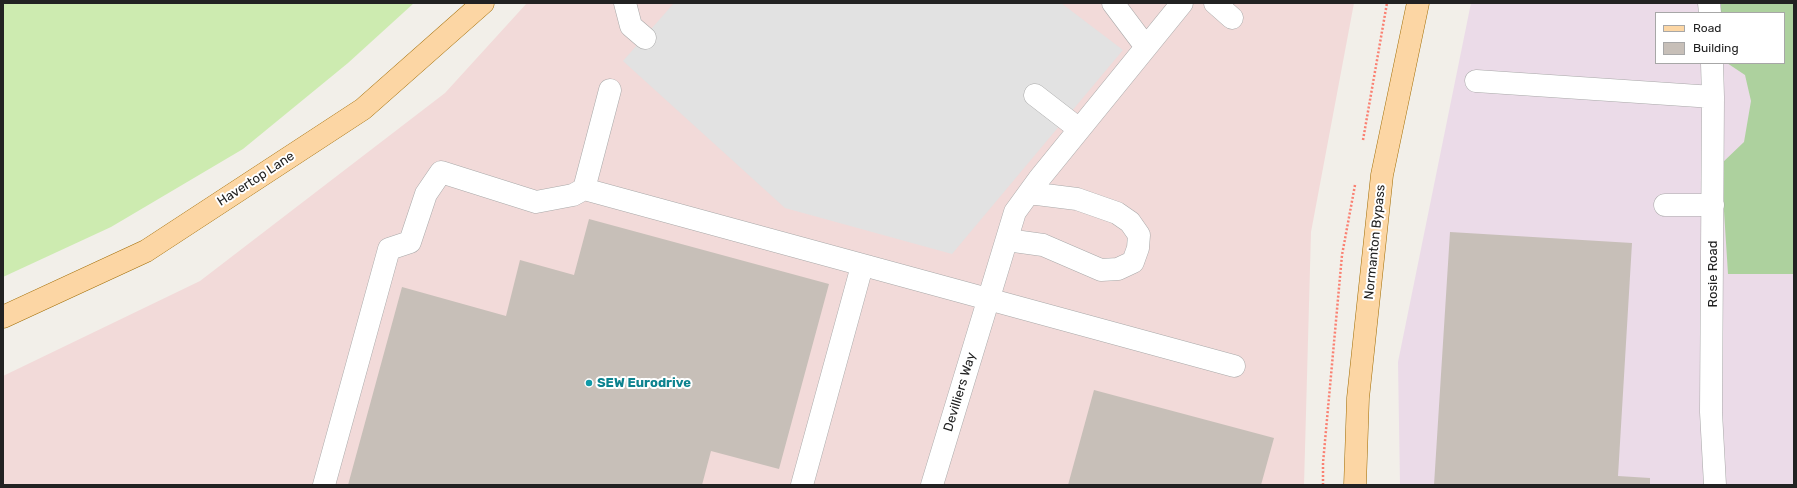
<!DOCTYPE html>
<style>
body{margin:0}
#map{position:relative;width:1797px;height:488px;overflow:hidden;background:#f2efe9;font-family:Rubik,sans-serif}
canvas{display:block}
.frame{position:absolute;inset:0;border:4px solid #222;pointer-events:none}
.legend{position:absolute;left:1655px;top:12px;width:130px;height:52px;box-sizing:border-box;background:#fff;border:1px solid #a7a7a7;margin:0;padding:5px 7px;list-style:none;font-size:12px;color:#222}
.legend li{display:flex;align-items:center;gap:8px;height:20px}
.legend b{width:20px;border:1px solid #a7a7a7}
</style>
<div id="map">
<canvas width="1797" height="488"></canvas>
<div class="frame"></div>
<ul class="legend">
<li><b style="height:5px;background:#fcd6a4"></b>Road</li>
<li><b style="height:11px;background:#c7bfb8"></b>Building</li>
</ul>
</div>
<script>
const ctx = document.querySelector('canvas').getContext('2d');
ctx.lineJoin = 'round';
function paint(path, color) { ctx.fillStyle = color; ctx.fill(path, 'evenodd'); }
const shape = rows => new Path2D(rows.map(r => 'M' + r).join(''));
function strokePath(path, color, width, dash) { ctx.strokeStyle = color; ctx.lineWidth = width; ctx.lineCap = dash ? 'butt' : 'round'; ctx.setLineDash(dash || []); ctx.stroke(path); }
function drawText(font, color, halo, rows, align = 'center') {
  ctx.font = font + ' Rubik,sans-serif'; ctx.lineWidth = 4; ctx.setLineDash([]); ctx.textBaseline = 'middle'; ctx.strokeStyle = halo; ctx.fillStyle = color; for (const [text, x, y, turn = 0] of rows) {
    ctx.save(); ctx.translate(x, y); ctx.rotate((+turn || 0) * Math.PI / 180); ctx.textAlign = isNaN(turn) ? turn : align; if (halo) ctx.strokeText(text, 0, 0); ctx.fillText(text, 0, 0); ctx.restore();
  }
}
const commercial = shape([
 [527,3,1354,3,1311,232,1304,485,3,485,3,376,200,281,445,93]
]);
const industrial = shape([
 [1471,3,1766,3,1767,13,1656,13,1656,63,1773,63,1794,252,1794,485,1400,485,1398,362]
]);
const grass = shape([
 [3,3,414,3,348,63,243,149,111,227,3,277]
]);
const forest = shape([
 [1721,3,1794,3,1794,274,1728,274,1721,164,1744,142,1751,101,1745,75,1727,63,1784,63,1784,13,1721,13]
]);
const parking = shape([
 [674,3,1061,3,1123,50,952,254,785,208,623,61]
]);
const building = shape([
 [589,219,829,284,779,469,711,451,702,485,348,485,402,287,506,316,520,260,574,275],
 [1450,232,1632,243,1618,476,1650,478,1650,485,1434,485],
 [1094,390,1274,438,1261,485,1068,485]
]);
const path = shape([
 [1363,140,1387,3],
 [1323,485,1323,463,1342,255,1355,185]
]);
const minor = shape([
 [625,3,631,26,645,38],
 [1113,3,1146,47],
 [1215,3,1232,18],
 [1709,3,1710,13],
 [1712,63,1713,97,1711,412,1715,485],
 [1476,81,1713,97],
 [610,90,584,189,1234,366],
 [1035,95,1079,129],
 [1665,205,1713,205],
 [1007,240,1043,245,1101,270,1118,269,1133,262,1138,248,1139,235,1130,222,1117,213,1077,199,1029,193],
 [324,485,389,249,410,242,426,194,441,172,536,202,573,195,584,189],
 [802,485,862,266],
 [932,485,1015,212,1039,179,1182,3]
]);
const major = shape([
 [3,317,146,251,363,109,483,3],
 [1355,485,1358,398,1382,175,1418,3]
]);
const markers = [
 [589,383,4,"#0f9aa8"]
];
const streetNames = [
 ["Havertop Lane",256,179,-33],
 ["Normanton Bypass",1375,242,-84],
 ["Rosie Road",1713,274,-90],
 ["Devilliers Way",960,392,-73]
];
const cultureNames = [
 ["SEW Eurodrive",597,383]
];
paint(commercial, '#f2dad9');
paint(industrial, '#ebdbe8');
paint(grass, '#cdebb0');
paint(forest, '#add19e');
paint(parking, '#e2e2e2');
paint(building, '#c7bfb8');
strokePath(minor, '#a9a9a9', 23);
strokePath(major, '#a06b00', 23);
strokePath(path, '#fa8072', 2.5, [2, 2]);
strokePath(minor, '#fff', 22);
strokePath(major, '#fcd6a4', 22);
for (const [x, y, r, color] of markers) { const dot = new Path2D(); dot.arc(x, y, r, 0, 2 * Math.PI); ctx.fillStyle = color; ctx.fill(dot); strokePath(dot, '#fff', 1.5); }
drawText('13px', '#222', '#fff', streetNames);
drawText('bold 13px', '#0d838f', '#fff', cultureNames, 'left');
</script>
